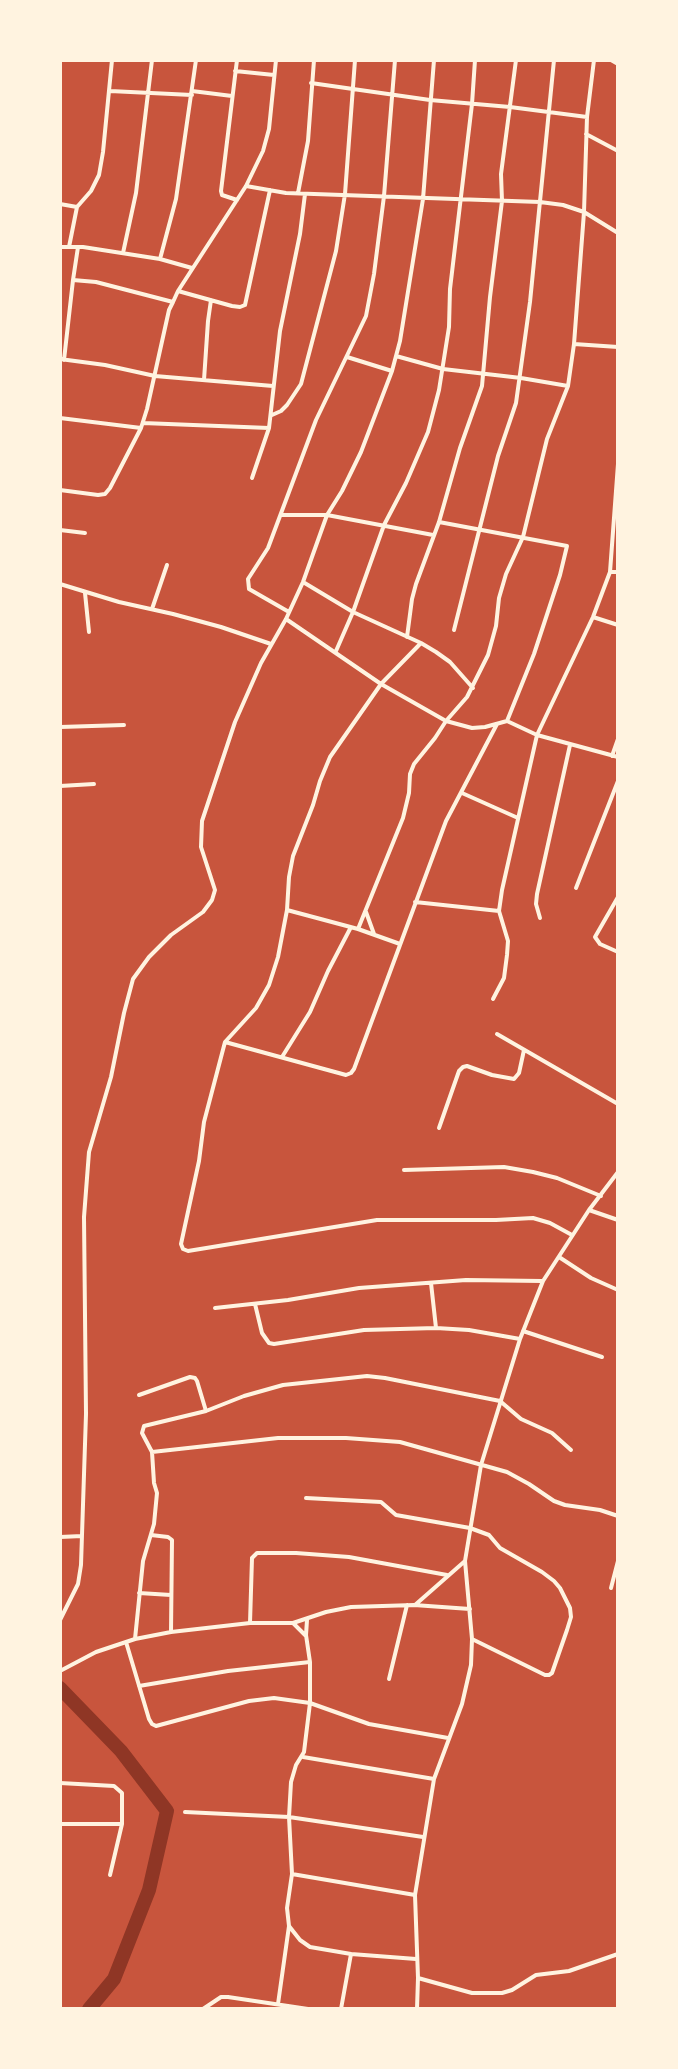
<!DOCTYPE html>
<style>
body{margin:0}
#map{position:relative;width:678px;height:2069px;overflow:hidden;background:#c8553d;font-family:"Open Sans",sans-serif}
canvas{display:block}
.frame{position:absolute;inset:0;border:62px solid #fff3e0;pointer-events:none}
</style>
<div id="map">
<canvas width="678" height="2069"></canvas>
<div class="frame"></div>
</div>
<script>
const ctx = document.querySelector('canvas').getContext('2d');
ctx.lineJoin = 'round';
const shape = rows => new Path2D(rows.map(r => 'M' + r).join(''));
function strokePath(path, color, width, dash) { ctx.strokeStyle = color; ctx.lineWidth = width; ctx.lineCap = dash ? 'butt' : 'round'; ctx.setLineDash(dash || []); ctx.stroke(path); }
const river = shape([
 [60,1688,121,1751,167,1811,149,1890,114,1979,89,2009]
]);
const minor = shape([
 [237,60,221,191,222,195,237,200],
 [611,60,618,64],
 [235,71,274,75],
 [311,83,430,100,510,107,587,117],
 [110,91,192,95],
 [192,91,232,96],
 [586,134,618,151],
 [246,186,286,193,540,202,563,205,584,212,618,233],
 [298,193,308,141,314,60],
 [60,204,77,207],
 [60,247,83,247,160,259,192,268],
 [69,247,77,207,91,191,99,175,103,152,112,60],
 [78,247,73,280,96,282,173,302],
 [123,253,136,193,152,60],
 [160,259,176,199,196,60],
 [178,291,232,306,240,307,245,305,270,190],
 [574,344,618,347],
 [396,356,443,369,521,378,568,386],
 [347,357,392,371],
 [60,359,105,365,155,376,273,386],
 [64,360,73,280],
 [204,380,208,321,211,300],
 [272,415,281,411,287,405,301,384,336,251,345,194,355,60],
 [60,418,141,428],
 [143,423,269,428,280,331,300,234,305,194],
 [252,478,269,428],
 [60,490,98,495,105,494,110,488,141,428,147,409,169,310,173,302,178,291,246,186,263,151,269,129,276,60],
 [281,515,327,515,433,535],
 [439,522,567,546,560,575,534,654,507,721],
 [60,530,85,533],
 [610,572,618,572],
 [303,582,353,612,421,643,436,652,450,662,473,688],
 [60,584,119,602,173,614,221,627,271,644],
 [85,593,89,632],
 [152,609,167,565],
 [289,612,249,589,248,579,268,548,316,420,366,316,374,274,384,196,395,60],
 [593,617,618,625],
 [286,619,381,684,446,721,472,728,485,727,507,721,537,735,618,757],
 [454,630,498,456,516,403,530,302,554,60],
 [407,637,412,599,416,584,439,522,460,448,482,386,490,297,502,201,501,174,516,60],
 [421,643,381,684,330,757,320,781,313,805,293,856,289,877,287,910,278,957,269,985,256,1008,225,1042,204,1122,199,1161,181,1244,183,1249,188,1251,377,1220,496,1220,533,1218,550,1223,572,1235],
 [336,651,353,612,384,525,406,483,428,432,439,390,449,327,450,289,472,104,475,60],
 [60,727,124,725],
 [612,756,618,739],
 [60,786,94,784],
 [462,793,518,818],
 [576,888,618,781],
 [618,897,595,937,600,944,618,952],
 [415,902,499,911],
 [287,910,358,929,400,944],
 [366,912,374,934],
 [540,918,536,904,537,894,570,745],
 [358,929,403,818,409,793,410,774,414,764,435,738,446,721,467,697,488,655,496,626,499,598,506,574,523,537,547,439,568,386,574,344,584,212,587,117,594,60],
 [493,999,504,978,507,955,508,941,499,911,502,890,537,735,593,617,610,572,618,464],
 [497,1034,618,1104],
 [225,1042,346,1075,351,1073,354,1069,446,821,497,724],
 [282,1057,310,1012,328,971,351,927],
 [439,1128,459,1071,463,1067,467,1066,492,1075,514,1079,519,1073,524,1050],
 [404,1170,504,1167,533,1172,557,1178,601,1196],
 [589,1210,618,1220],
 [559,1257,591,1278,618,1290],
 [431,1283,436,1328],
 [255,1304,262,1333,269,1343,274,1344,364,1330,436,1328,469,1330,520,1339],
 [215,1308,288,1300,359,1288,466,1280,542,1281],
 [523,1331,602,1357],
 [139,1395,190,1377,195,1378,197,1381,206,1411],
 [152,1452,278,1438,346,1438,400,1442,507,1472,529,1484,554,1501,565,1505,600,1510,618,1516],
 [306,1498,381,1502,396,1515,470,1528,489,1535,500,1548,542,1572,554,1581,560,1588,570,1608,571,1617,567,1630,552,1673,549,1675,545,1675,472,1639],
 [151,1535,168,1537,172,1540,171,1632],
 [60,1537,82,1536],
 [611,1588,618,1561],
 [139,1593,171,1595],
 [415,1605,465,1561],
 [60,1620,78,1584,81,1565,86,1414,84,1217,89,1152,111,1077,124,1013,133,979,149,957,171,935,203,912,212,900,215,890,201,847,202,821,235,722,261,663,286,619,303,582,327,515,342,491,361,452,392,371,400,341,423,199,434,60],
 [250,1623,252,1558,257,1553,296,1553,349,1557,447,1575],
 [293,1623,305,1635],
 [135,1639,143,1561,154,1524,157,1493,154,1483,152,1452,142,1433,144,1426,206,1411,244,1396,283,1385,367,1376,385,1378,500,1401,521,1419,552,1433,571,1450],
 [126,1642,149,1719,152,1724,156,1726,249,1701,274,1698,310,1703,369,1724,448,1738],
 [60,1671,96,1652,135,1639,171,1632,250,1623,293,1623,326,1612,351,1607,414,1605,470,1609],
 [389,1679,407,1605],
 [139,1686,228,1671,310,1662],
 [303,1757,434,1779],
 [60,1783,114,1786,122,1793,122,1824,110,1875],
 [185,1812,289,1817,423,1837],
 [60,1824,122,1824],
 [292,1874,415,1895],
 [289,1926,300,1940,310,1947,351,1954,416,1959],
 [418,1978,472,1993,502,1993,512,1990,536,1975,569,1971,618,1954],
 [278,2004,289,1926,287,1908,292,1874,289,1817,291,1782,296,1765,304,1752,310,1703,310,1662,306,1635,307,1620],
 [203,2009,221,1997,228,1997,308,2009],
 [341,2009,351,1954],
 [417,2009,418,1978,415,1895,434,1779,462,1704,471,1665,472,1639,465,1561,481,1465,520,1339,543,1281,589,1210,618,1172]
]);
strokePath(river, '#8f3625', 14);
strokePath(minor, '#fff3e0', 4);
</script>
